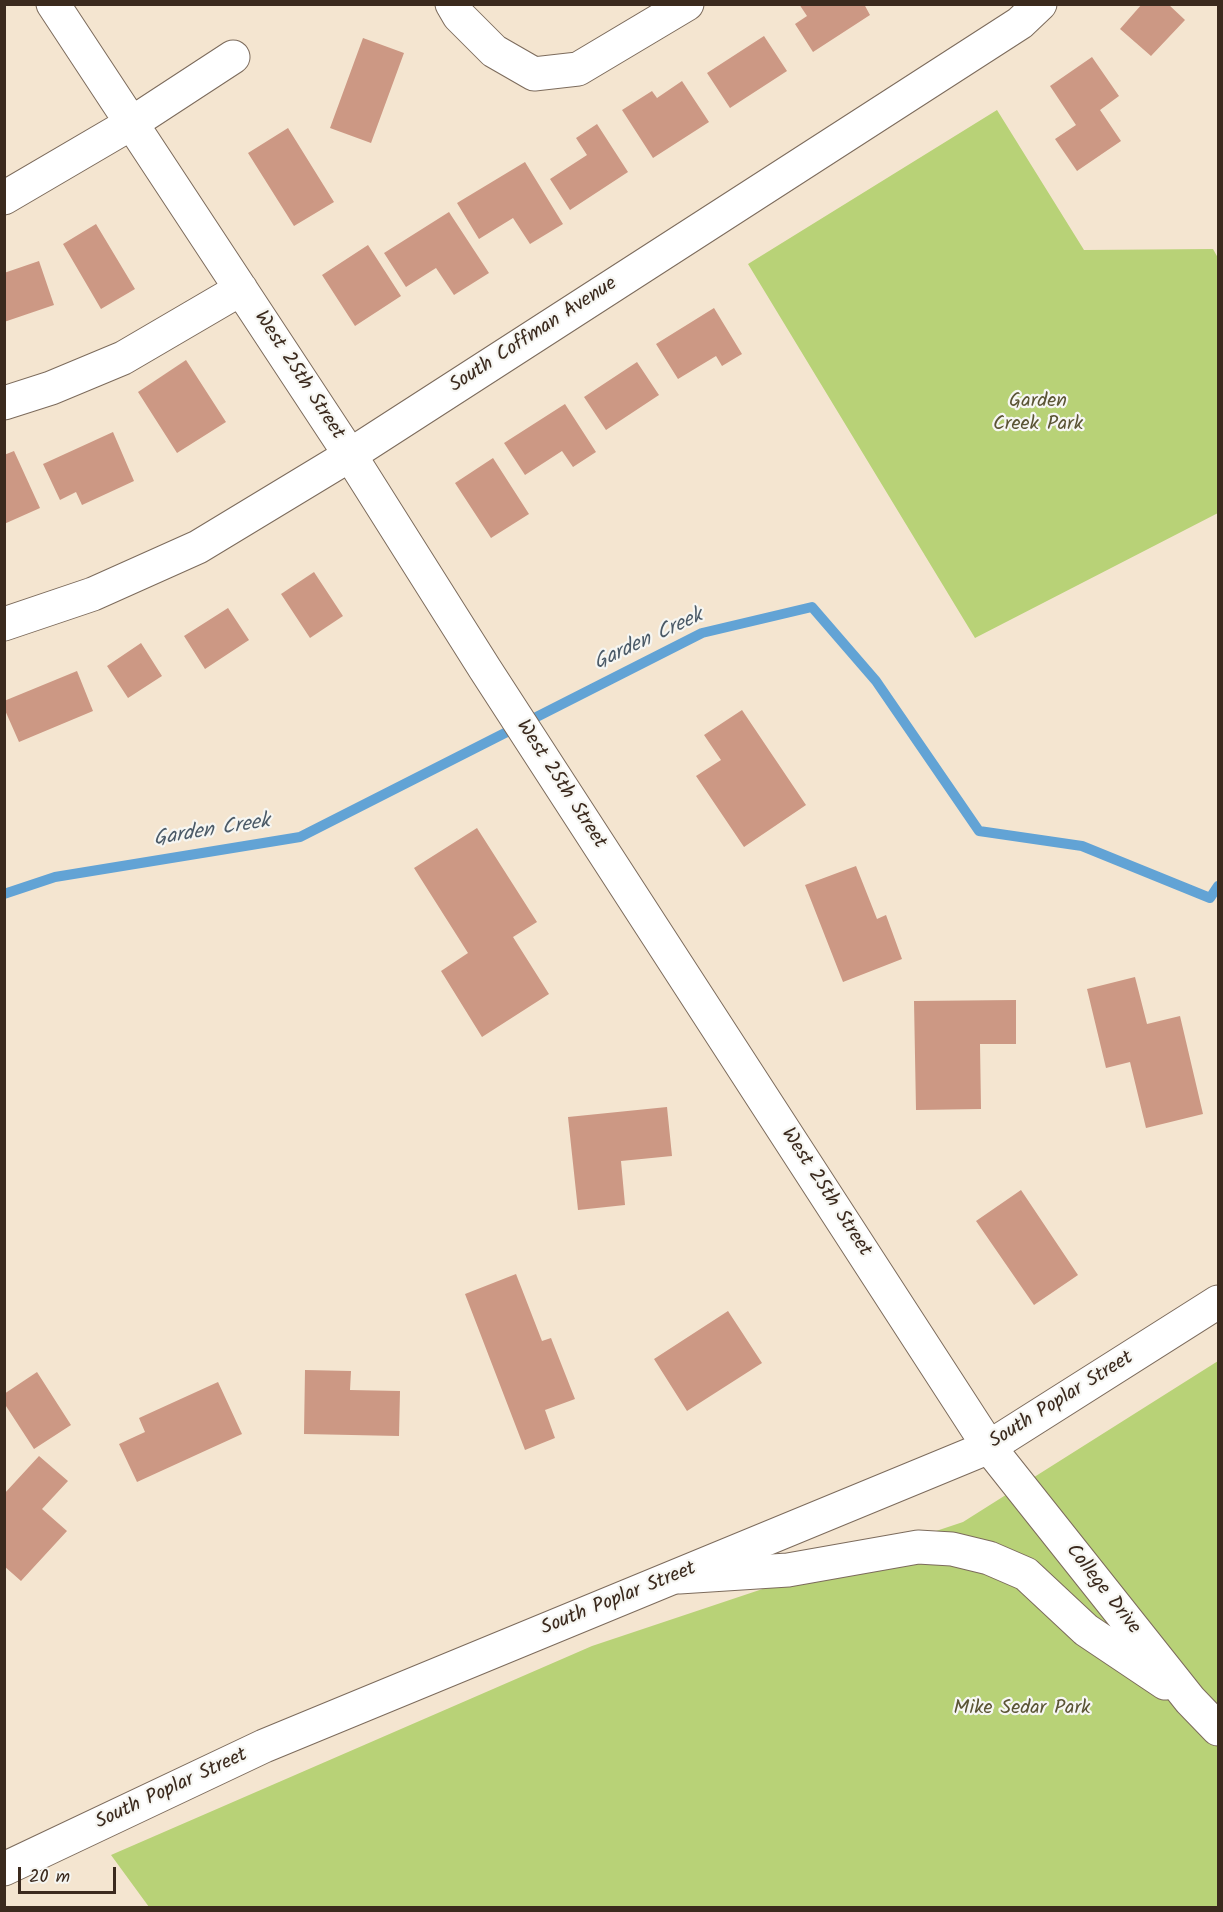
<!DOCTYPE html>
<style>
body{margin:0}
#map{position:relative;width:1223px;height:1912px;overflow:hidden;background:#f4e5d0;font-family:Kalam,sans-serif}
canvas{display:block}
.frame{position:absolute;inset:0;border:6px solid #3b2a1e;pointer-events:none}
.scale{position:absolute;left:18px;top:1867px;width:98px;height:27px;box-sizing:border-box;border:3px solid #3b2a1e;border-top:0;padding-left:8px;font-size:18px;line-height:21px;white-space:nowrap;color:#3b2a1e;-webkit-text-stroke:4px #f6f6f2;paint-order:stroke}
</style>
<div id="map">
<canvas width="1223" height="1912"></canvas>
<div class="frame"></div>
<div class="scale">20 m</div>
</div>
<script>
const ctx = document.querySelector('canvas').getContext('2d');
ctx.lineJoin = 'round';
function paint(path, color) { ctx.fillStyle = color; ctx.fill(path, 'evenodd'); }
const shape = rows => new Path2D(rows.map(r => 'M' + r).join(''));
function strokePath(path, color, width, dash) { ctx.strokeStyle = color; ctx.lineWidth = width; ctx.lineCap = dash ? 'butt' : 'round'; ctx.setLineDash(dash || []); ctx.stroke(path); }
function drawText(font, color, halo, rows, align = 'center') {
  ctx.font = font + ' Kalam,sans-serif'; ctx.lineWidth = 4.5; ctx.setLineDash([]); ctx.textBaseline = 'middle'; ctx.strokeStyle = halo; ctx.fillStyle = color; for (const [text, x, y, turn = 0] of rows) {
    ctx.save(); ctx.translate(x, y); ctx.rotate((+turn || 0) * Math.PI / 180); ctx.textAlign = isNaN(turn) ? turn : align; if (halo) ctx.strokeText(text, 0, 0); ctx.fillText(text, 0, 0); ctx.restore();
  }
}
const green = shape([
 [997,110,1084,250,1213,249,1218,258,1218,513,975,638,748,264],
 [1218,1361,1218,1907,149,1907,111,1855,592,1646,963,1522]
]);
const stream = shape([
 [4,894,55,877,300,837,702,633,812,607,876,681,979,831,1082,846,1210,898,1218,886]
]);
const building = shape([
 [799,4,864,4,870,15,813,52,795,24,807,16],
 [1142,4,1168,4,1185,20,1151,56,1120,29],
 [764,36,787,71,730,108,707,73],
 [363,38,404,53,371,143,330,128],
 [1092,57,1119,96,1100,110,1121,141,1077,171,1055,139,1076,125,1050,86],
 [682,81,709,122,653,158,622,110,652,91,657,98],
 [597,124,628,172,570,210,550,179,587,155,576,138],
 [288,128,334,202,294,226,248,153],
 [525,162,563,224,530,244,513,218,479,239,457,203],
 [449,212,489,273,454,295,436,268,406,287,384,253],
 [96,224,135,289,101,309,63,244],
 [368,245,401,296,355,326,322,275],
 [39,261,54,305,4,322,4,273],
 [714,308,742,354,722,366,716,356,678,379,656,344],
 [186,360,226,422,177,453,138,392],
 [637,362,659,395,606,430,584,397],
 [565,404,596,452,573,467,562,451,525,475,504,443],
 [113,432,134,481,82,505,76,492,60,500,43,464],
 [14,451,40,508,4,524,4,455],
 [493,458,529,514,491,538,455,483],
 [314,572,343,616,310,638,281,594],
 [228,608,249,640,205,669,184,636],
 [141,643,162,676,128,698,107,666],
 [77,671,93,711,19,742,4,708,4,701],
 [742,710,806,805,744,847,696,776,721,760,704,735],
 [477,828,537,922,513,937,549,994,482,1037,441,971,468,953,414,868],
 [856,866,877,919,886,915,902,959,843,982,805,885],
 [1135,977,1147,1024,1180,1016,1203,1114,1146,1128,1130,1062,1106,1068,1087,989],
 [1016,1000,1016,1044,980,1044,981,1109,916,1110,914,1001],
 [667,1107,672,1156,621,1161,625,1205,578,1210,568,1117],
 [1021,1190,1078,1275,1034,1305,976,1221],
 [516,1274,542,1341,551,1338,575,1399,545,1410,555,1438,525,1450,465,1294],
 [728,1311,762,1363,687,1411,654,1359],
 [305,1370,351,1371,350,1390,400,1391,399,1436,304,1434],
 [37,1372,71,1425,34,1449,4,1403,4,1394],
 [218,1382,242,1434,137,1482,119,1444,145,1432,139,1418],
 [39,1456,68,1481,42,1509,67,1531,21,1581,4,1566,4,1494]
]);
const minor = shape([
 [53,4,350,455,485,669,989,1447,1190,1700,1218,1729],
 [452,4,459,16,494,51,534,74,578,69,687,4],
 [4,198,132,123,233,57],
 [4,403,51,388,123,358,241,289],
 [4,624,93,594,198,547,350,455,1020,23,1040,4],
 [679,1577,788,1570,918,1547,952,1549,989,1558,1026,1574,1086,1630,1165,1683]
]);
const major = shape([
 [4,1869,264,1746,989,1447,1218,1302]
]);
const streetNames = [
 ["South Coffman Avenue",534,336,-33],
 ["West 25th Street",298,376,57],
 ["West 25th Street",560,785,57],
 ["West 25th Street",825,1193,57],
 ["South Poplar Street",1062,1401,-32],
 ["College Drive",1102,1590,52],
 ["South Poplar Street",619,1600,-22],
 ["South Poplar Street",172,1790,-25]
];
const parkNames = [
 ["Garden",1038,403],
 ["Creek Park",1038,426],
 ["Mike Sedar Park",1022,1710]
];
const waterNames = [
 ["Garden Creek",649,641,-25],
 ["Garden Creek",212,832,-9]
];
paint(green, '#b8d277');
strokePath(stream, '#62a3d5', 10);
paint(building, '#cc9884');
strokePath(minor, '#7c6b5c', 35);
strokePath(major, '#7c6b5c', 35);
strokePath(minor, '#fff', 33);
strokePath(major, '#fff', 33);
drawText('20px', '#3b2a1e', '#f6f6f2', streetNames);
drawText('20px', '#5a5434', '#f6f6f2', parkNames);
drawText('italic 21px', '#4b5a67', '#f6f6f2', waterNames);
</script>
